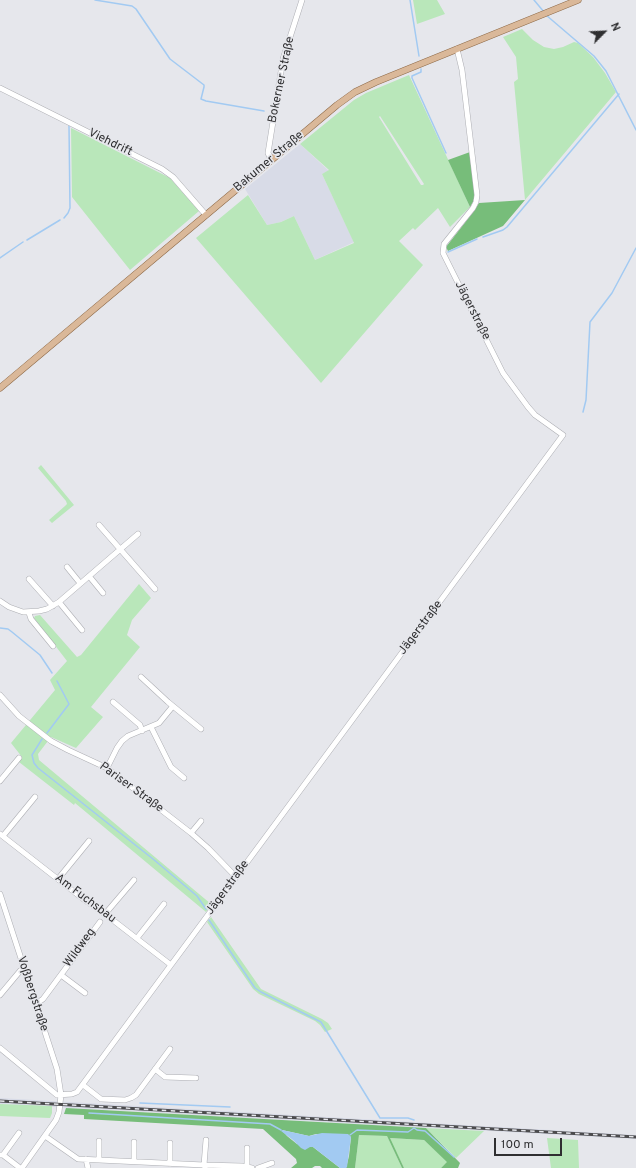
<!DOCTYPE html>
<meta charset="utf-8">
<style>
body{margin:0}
#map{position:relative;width:636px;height:1168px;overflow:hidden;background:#e6e7ec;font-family:Overpass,sans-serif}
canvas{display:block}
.north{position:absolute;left:584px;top:12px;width:40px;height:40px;-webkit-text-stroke:3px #e6e7ec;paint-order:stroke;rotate:66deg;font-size:11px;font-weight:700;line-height:16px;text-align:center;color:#2f2f31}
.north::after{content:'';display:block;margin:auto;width:14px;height:18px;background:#2f2f31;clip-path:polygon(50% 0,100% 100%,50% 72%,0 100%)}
.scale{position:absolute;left:494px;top:1138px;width:68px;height:18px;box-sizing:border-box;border:2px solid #2f2f31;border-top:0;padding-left:5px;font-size:12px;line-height:14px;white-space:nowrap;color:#2f2f31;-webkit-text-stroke:3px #e6e7ec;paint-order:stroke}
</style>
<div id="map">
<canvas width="636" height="1168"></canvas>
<div class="north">N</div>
<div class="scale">100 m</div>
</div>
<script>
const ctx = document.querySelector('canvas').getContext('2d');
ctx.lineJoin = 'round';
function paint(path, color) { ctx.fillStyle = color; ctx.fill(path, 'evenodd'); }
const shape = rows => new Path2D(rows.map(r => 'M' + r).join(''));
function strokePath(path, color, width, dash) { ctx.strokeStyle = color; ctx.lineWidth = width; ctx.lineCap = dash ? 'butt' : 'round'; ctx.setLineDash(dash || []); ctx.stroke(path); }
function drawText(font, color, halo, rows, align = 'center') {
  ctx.font = font + ' Overpass,sans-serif'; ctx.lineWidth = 3; ctx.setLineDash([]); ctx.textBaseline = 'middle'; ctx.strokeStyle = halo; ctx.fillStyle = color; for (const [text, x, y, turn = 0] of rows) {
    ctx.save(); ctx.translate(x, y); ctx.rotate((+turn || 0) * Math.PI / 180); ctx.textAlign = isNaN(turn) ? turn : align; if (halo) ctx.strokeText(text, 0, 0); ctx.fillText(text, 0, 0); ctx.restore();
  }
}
const built = shape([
 [300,144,329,171,322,174,354,242,315,260,294,216,281,222,267,225,245,189],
 [0,1098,636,1135,636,1139,0,1104]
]);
const green = shape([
 [413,0,437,0,445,14,417,24],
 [522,29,533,40,544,47,554,49,563,47,574,42,578,43,593,57,605,73,616,92,525,200,514,82,518,79,516,57,503,37],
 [409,75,470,207,450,227,438,208,415,230,413,228,399,241,423,265,321,383,196,238,248,195,267,225,281,222,294,216,315,260,354,243,322,174,329,170,300,144,354,100,366,93],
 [380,116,424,184,423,185,421,185,379,117],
 [71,128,170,178,199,211,130,270,72,197],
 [41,465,74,505,52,523,49,520,65,506,67,504,66,501,38,468],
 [139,584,151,598,132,620,127,635,140,647,91,707,103,717,76,748,51,737,38,754,39,760,211,904,206,912,75,803,74,805,19,762,22,757,11,743,55,690,50,680,67,661,34,618,35,616,40,615,77,657,81,655],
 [211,917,261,989,322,1019,328,1023,332,1029,325,1032,320,1025,315,1021,259,994,253,989,207,922],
 [0,1104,52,1106,52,1113,50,1118,0,1116],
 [426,1128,484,1131,456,1158],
 [359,1135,387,1136,402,1168,355,1168],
 [389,1138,424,1140,448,1162,441,1168,404,1168],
 [547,1138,578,1140,579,1168,551,1168]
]);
const forest = shape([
 [470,152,475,195,473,202,470,207,448,160],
 [525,200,503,226,448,251,446,247,474,211,479,203],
 [66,1108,426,1128,460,1163,458,1168,441,1168,447,1162,424,1140,390,1138,404,1168,402,1168,387,1136,359,1135,355,1168,346,1168,349,1156,351,1137,347,1134,316,1134,309,1136,282,1130,287,1136,297,1144,313,1147,340,1168,322,1168,320,1166,315,1166,312,1168,291,1168,297,1163,296,1159,263,1129,84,1119,84,1115,64,1114]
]);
const water = shape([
 [282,1130,309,1136,322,1133,348,1134,351,1137,347,1167,346,1168,340,1168,313,1147,310,1147,305,1150,301,1148,293,1140,281,1131]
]);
const stream = shape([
 [95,0,132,6,136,9,170,59,204,85,204,87,201,99,206,101,264,111],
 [410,0,419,56],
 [534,0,544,12],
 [546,15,594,56,606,71,636,130],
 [421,69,421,72,412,76,412,78,446,153],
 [64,218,68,213,70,208,69,126],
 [483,237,503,230,507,227,619,94],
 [27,240,60,220],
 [448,252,477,239],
 [0,258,23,242],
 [583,412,586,400,590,322,612,293,636,248],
 [0,628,8,629,12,632,40,655,52,673],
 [47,733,69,704,57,681],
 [42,739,32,755,34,763,38,768,153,859,197,896,206,909],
 [209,920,255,988,261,992,321,1022,380,1118,408,1118,414,1120],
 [140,1103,230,1107],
 [89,1113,270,1124,281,1130],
 [350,1135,357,1130,408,1132,414,1128,417,1130,425,1131,454,1157]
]);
const minor = shape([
 [0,88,162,169,173,177,206,215],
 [271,160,268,153,283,59,302,0],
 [99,525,155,589],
 [67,567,80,583],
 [89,576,103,593],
 [29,579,53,606],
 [0,601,9,607,23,612,39,611,47,609,59,602,138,534],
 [59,602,82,630],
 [29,613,31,619,53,646],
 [141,677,168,702,201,729],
 [0,695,19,716,51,741,68,750,107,768,191,833,208,848,236,877],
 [113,702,140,725,142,731],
 [151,727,171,767,184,778],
 [107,768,117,748,122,741,128,736,159,723,173,706],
 [0,781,19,758],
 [191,833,201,821],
 [0,834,82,898,105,914,171,965],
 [3,836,35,797],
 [58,879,89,841],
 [0,894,57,1069,61,1095,59,1112,56,1120,22,1168],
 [105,914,134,880],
 [137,938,164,904],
 [61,975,85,993],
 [0,995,20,971,24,968],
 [36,1004,43,999,100,922],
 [0,1048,57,1095,72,1094,77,1092,563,435,535,415,528,407,503,373,443,253,444,244,473,208,476,202,477,195,462,70,457,49],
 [155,1069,165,1077,196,1078],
 [83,1085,101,1099,125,1100,131,1098,136,1095,170,1049],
 [45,1136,78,1159,204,1165,205,1168],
 [206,1140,204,1165,242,1166,252,1168],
 [247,1148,247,1168],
 [0,1155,3,1155,20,1168],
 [3,1155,19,1133],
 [86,1159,88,1168],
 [99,1159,99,1141],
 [134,1161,134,1142],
 [170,1164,170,1143],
 [258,1168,272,1163]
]);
const major = shape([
 [0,388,337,105,355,92,376,82,578,0]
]);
const rail = shape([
 [0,1101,636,1137]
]);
const streetNames = [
 ["Bokerner Straße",282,80,-78],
 ["Viehdrift",110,143,26],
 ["Bakumer Straße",269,162,-40],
 ["Jägerstraße",472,311,63],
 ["Jägerstraße",421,628,-53],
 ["Pariser Straße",131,788,36],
 ["Jägerstraße",228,888,-54],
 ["Am Fuchsbau",85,899,37],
 ["Wildweg",80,948,-54],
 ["Voßbergstraße",32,994,72]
];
paint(built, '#d8dbe7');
paint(green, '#b9e7ba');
paint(forest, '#77bd7a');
paint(water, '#a2caf2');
strokePath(stream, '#a2caf2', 1.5);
strokePath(minor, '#adaeb3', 6);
strokePath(major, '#8e6a48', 7);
strokePath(minor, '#fff', 5);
strokePath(major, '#dab899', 6);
strokePath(rail, '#4b4b4d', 3);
strokePath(rail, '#e6e7ec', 1.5, [4.5]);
drawText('12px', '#2f2f31', '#e6e7ec', streetNames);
</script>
